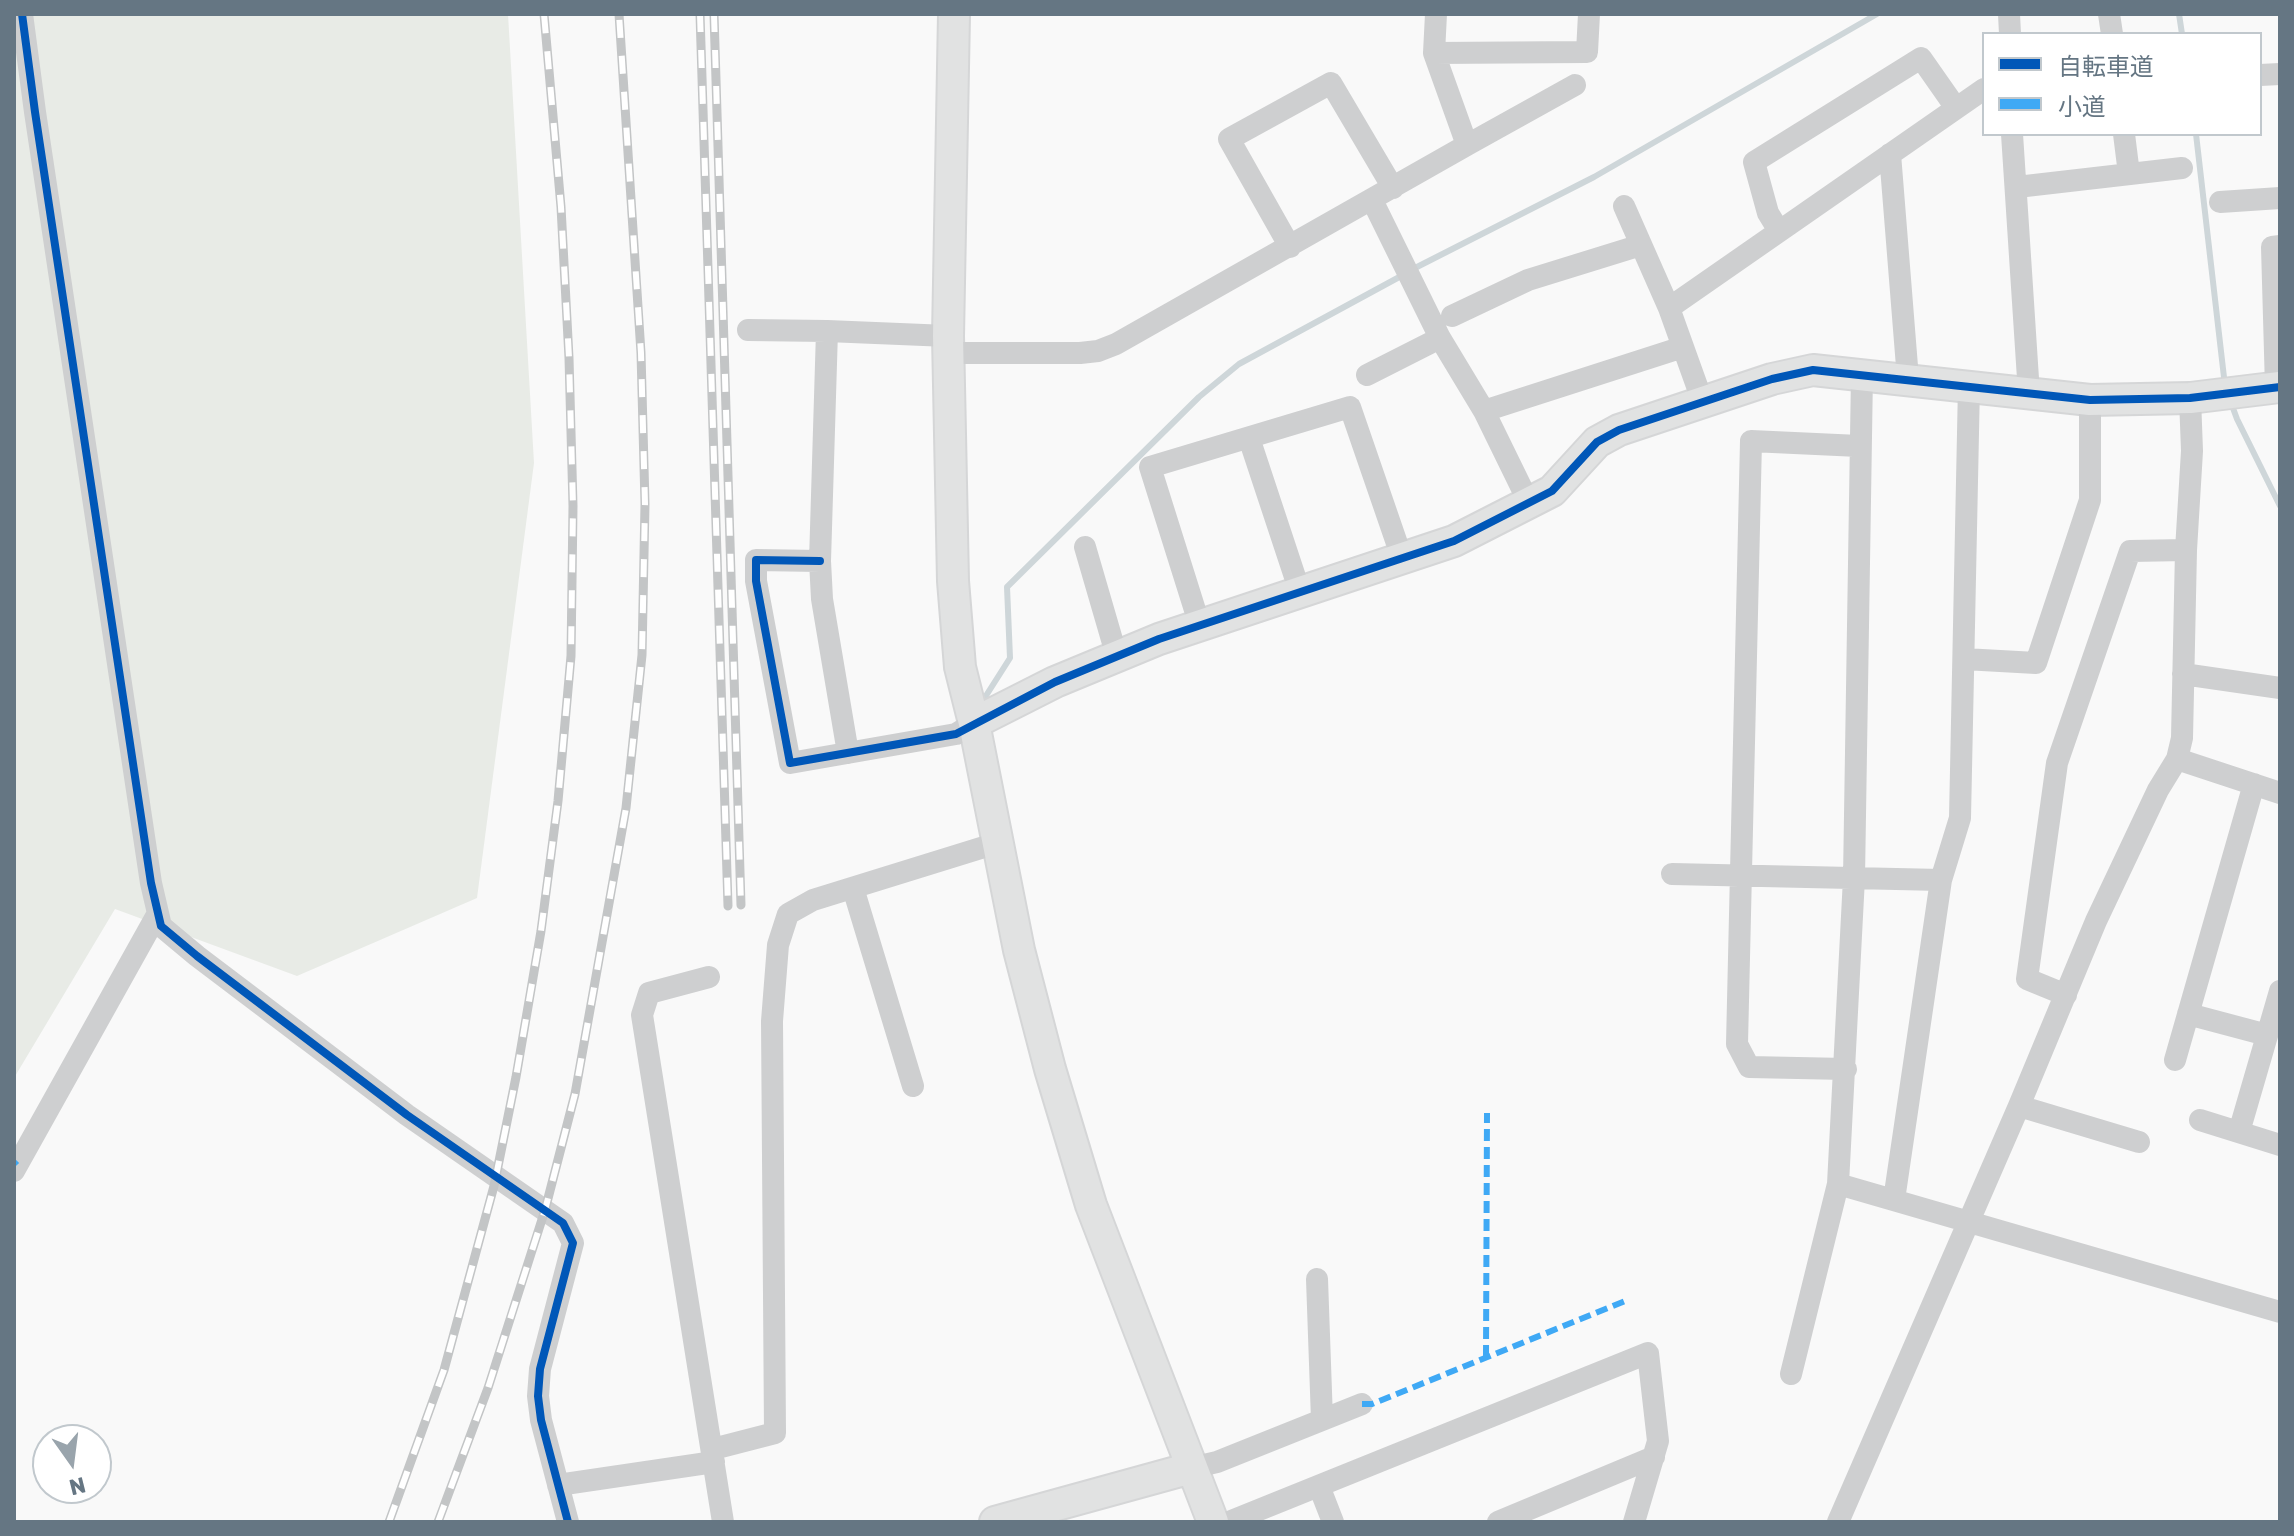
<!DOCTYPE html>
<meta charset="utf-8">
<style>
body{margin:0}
#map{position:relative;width:2294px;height:1536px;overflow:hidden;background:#f9f9f9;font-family:Rubik,"Noto Sans JP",sans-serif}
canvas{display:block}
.frame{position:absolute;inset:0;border:16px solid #657683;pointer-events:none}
.legend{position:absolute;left:1982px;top:32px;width:280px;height:104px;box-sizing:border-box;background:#fff;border:2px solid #c1c8cd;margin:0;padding:10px 14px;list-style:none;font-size:24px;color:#657683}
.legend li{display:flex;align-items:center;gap:16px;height:40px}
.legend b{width:40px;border:2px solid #c1c8cd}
.north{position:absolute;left:32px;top:1424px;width:80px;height:80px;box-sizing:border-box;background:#fff;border:2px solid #c1c8cd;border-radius:50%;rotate:166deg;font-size:22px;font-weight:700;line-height:32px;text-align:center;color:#657683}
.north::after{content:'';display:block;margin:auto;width:28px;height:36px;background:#99a4ac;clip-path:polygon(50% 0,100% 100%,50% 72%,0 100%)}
</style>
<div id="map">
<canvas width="2294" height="1536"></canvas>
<div class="frame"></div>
<ul class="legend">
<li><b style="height:10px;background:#0057b8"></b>自転車道</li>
<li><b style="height:10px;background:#3fa9f5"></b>小道</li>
</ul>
<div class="north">N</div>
</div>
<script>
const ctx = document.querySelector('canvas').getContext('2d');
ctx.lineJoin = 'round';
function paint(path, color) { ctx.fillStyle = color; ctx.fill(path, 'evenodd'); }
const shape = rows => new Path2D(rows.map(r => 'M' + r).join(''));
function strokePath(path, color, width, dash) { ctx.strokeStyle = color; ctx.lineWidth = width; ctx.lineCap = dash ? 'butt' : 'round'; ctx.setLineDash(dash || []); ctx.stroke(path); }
const green = shape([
 [14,14,508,14,534,463,477,898,297,976,115,909,14,1078]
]);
const stream = shape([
 [2179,14,2182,34],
 [2196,134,2225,386],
 [1413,269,1594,177,1877,14],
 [2230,400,2237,419,2280,506],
 [982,702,1010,658,1007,587,1199,397,1239,364,1403,275]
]);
const street = shape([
 [22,14,35,112,151,883,161,926,197,956,407,1115,563,1223,573,1243,540,1369,538,1396,541,1420,568,1522],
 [2009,14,2010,34],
 [2109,14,2112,34],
 [1434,53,1436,14],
 [2260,75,2280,74],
 [2012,134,2029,394],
 [2124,134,2129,174],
 [1467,145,1575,85],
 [1890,154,1908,379],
 [2017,187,2182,168],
 [1372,200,1440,338,1484,411,1529,503],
 [2220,202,2280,198],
 [1624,206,1669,308,1702,400],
 [1779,231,1768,213,1754,162,1921,58,1956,108],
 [1290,247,1229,139,1331,83,1393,188],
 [1669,308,1984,89],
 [1452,316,1528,280,1641,245],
 [748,330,827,331],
 [949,353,1080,353,1098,351,1116,344,1467,145,1434,53,1587,52,1589,14],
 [1862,374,1854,878,1838,1184,2280,1312],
 [1367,375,1440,338],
 [2276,388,2272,247,2280,246],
 [1484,411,1683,347],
 [1249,438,1300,592],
 [1085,547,1117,657],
 [820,561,756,560,756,581,790,763,956,734,974,723],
 [1200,626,1150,467,1350,407,1402,558],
 [1964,659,2036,663,2090,500,2090,400],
 [2183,674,2280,688],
 [848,753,822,599,820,561,827,331,948,336],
 [2177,759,2280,793],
 [1672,874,1941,880],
 [853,888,913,1086],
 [709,977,649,993,642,1015,723,1522],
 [2066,995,2027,979,2057,763,2130,551,2186,550],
 [2188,1014,2267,1035],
 [2175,1060,2254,784],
 [1846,1069,1749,1067,1737,1044,1751,441,1859,446],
 [2019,1106,2139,1142],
 [2200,1120,2280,1145],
 [2239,1132,2280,991],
 [14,1171,158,913],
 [1894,1200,1941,880,1960,818,1969,385],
 [1317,1279,1322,1420],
 [1791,1374,1838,1184],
 [713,1449,775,1433,772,1021,778,945,788,914,813,900,997,843],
 [1191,1468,1217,1462,1362,1404],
 [558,1485,714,1462],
 [1319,1486,1333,1522],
 [1229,1522,1648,1353,1658,1441,1634,1522],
 [1498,1522,1654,1457],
 [1838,1522,2019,1106,2096,921,2158,790,2177,759,2182,738,2186,550,2192,451,2190,398]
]);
const secondary = shape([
 [954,14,948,336,953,581,960,667,974,723,1019,950,1050,1069,1091,1205,1213,1522],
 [974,723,1055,682,1159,639,1454,541,1552,491,1597,442,1619,430,1772,379,1813,370,2090,400,2190,398,2280,387],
 [995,1522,1191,1468]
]);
const rail = shape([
 [700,14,728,906],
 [714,14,741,905],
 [389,1522,444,1370,494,1186,516,1077,541,931,558,801,571,656,573,506,569,358,561,207,544,14],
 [438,1522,488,1388,545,1210,575,1094,626,808,642,655,645,504,641,353,619,14]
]);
const quiet = shape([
 [14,1162,17,1165],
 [1486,1357,1487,1113],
 [1362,1404,1372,1404,1625,1301]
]);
const cycleway = shape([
 [22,14,35,112,151,883,161,926,197,956,407,1115,563,1223,573,1243,540,1369,538,1396,541,1420,568,1522],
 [820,561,756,560,756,581,790,763,956,734,1055,682,1159,639,1454,541,1552,491,1597,442,1619,430,1772,379,1813,370,2090,400,2190,398,2280,387]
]);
paint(green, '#e8ebe6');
strokePath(stream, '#ced6d9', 6);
strokePath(secondary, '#d5d6d7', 34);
strokePath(street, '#cecfd0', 22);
strokePath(secondary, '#e1e2e2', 30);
strokePath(rail, '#c3c5c6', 9);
strokePath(rail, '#fff', 6, [18]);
strokePath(quiet, '#3fa9f5', 6, [12, 6]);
strokePath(cycleway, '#0057b8', 8);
</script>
